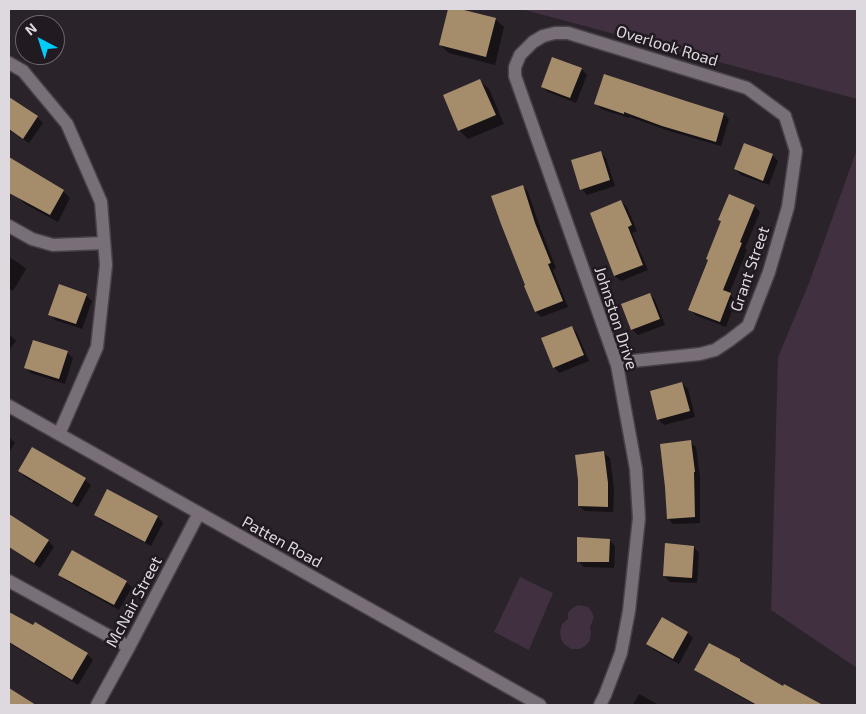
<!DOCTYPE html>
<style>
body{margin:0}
#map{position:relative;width:866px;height:714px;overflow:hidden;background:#2a232a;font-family:"Exo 2",sans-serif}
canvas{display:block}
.frame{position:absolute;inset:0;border:10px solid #ded9de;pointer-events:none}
.north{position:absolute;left:15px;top:15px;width:50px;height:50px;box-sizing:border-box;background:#211a21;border:1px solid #6d666d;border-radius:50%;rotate:320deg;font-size:14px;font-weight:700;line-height:20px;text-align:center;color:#ded9de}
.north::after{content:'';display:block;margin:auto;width:18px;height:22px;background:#00cbf9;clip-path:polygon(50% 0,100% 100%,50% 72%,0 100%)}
</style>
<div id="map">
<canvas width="866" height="714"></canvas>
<div class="frame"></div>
<div class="north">N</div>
</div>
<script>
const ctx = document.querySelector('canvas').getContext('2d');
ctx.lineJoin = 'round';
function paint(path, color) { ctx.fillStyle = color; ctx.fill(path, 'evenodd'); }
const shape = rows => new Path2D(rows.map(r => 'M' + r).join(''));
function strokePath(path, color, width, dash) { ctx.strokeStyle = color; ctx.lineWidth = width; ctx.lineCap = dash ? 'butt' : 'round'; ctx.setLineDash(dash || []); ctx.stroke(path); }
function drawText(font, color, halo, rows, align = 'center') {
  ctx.font = font + ' "Exo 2",sans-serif'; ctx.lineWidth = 5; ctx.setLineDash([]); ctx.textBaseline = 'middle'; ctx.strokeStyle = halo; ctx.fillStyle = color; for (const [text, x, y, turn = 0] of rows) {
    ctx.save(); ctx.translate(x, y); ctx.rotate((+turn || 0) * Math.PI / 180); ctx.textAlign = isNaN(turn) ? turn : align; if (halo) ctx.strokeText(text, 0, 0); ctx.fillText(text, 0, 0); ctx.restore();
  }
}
const green = shape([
 [521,9,857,9,857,99],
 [857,149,857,668,771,610,778,357,809,283],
 [520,577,553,593,529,650,494,632],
 [578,605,588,607,592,612,594,618,590,627,591,634,589,642,585,646,580,649,571,649,564,644,561,639,560,631,562,624,568,619,568,613,571,609]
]);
const shadow = shape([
 [449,9,454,9,495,19,504,27,495,65,449,53,440,45],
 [581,69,587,75,576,103,548,92,542,87],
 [480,81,489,89,504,124,468,139,459,130],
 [12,100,37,117,43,123,29,143,9,130,9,104],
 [596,103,724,114,729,119,721,146,669,131,630,117,629,118,601,109],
 [600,152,606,158,615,186,587,195,582,189],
 [772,155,778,161,769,185,741,175,735,169],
 [9,159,63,191,70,198,58,222,25,204,19,198,9,192],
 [523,186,528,192,541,230,556,268,553,270,568,307,541,317,536,312],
 [621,201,627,207,637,231,632,233,648,270,621,281,615,276,591,213],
 [755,206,760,212,745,248,747,250,729,294,736,300,726,327,695,315,690,309],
 [9,257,20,264,26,269,13,291,9,289],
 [650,294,655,300,665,325,638,335,632,329],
 [86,295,92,301,82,329,55,320,50,314],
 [572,327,577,333,589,361,559,373,554,367],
 [9,334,16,341,9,350],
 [67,352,73,358,65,384,31,373,26,368],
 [682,383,688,389,695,417,664,425,658,419],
 [9,437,15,443,9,452],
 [690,442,696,447,700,477,700,523,673,524,668,518],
 [604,453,610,458,614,489,613,512,585,511,579,506],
 [19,471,85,480,91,485,78,507,25,477],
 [108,491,158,517,163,523,151,546,101,520,95,514],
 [9,516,48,541,54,547,40,568,9,547],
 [609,540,615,546,614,568,584,567,578,561],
 [694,547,699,553,697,583,670,582,664,576],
 [60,575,126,582,132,587,119,610,65,580],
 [9,613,34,627,36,624,87,654,93,660,78,685,9,643],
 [662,618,688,633,693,638,679,664,654,650,648,644],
 [740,660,744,664,787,693,780,705,755,705,702,675,696,670],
 [639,694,659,705,633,705]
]);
const building = shape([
 [448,9,460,9,496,18,486,57,439,45],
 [552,57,582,68,570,98,541,87],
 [604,74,689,102,724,113,716,142,662,126,624,112,624,114,594,104],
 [480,79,496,115,458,131,443,95],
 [9,97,38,116,23,139,9,129],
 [744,143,773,154,763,181,734,169],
 [601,151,610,180,580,190,571,160],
 [9,157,64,190,50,215,9,193],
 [523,185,535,223,551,263,548,264,563,301,535,312,524,286,525,285,501,224,491,196],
 [729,194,755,205,740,242,742,243,723,290,731,293,720,322,688,310,708,260,706,259,721,221,718,220],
 [621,200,632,225,628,227,643,265,614,276,590,213],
 [59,284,87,294,76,324,48,315],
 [650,293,660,319,631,330,621,304],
 [572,326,584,355,553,368,541,338],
 [33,340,68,351,59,379,24,368],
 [682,382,690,411,657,420,650,391],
 [691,440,695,472,694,472,695,517,667,519,665,487,660,444],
 [32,447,86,478,72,503,18,471],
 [604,451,608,483,608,507,578,506,578,480,575,455],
 [107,489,158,516,145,542,94,515],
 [9,514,49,540,34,563,9,547],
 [577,537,610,539,609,562,577,562],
 [665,543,694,546,692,578,663,576],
 [72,550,127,581,114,605,58,575],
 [9,612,33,625,35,622,88,653,72,680,9,642],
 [662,617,688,632,673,659,646,644],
 [709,643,740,659,740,661,783,686,784,684,823,705,757,705,694,670],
 [9,688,36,705,9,705]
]);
const minor = shape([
 [9,63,23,71,67,124,101,202,106,265,97,347,59,434],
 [9,226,32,239,53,245,104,243],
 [9,406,540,705],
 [9,581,129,647],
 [97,705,129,647,199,513],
 [600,705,605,695,621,653,629,611,639,518,636,469,617,365,515,76,515,67,520,55,533,42,543,36,555,33,568,33,747,88,785,116,796,151,788,207,769,272,748,326,730,340,715,350,700,354,633,361,617,365]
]);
const streetNames = [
 ["Overlook Road",667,46,17],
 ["Grant Street",750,269,-71],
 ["Johnston Drive",616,318,72],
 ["Patten Road",282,542,29],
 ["McNair Street",134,602,-62]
];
paint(green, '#403040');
paint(shadow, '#0007');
paint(building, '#a58d6c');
strokePath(minor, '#484148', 15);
strokePath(minor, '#786f78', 12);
drawText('16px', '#ded9de', '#211a21', streetNames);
</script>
